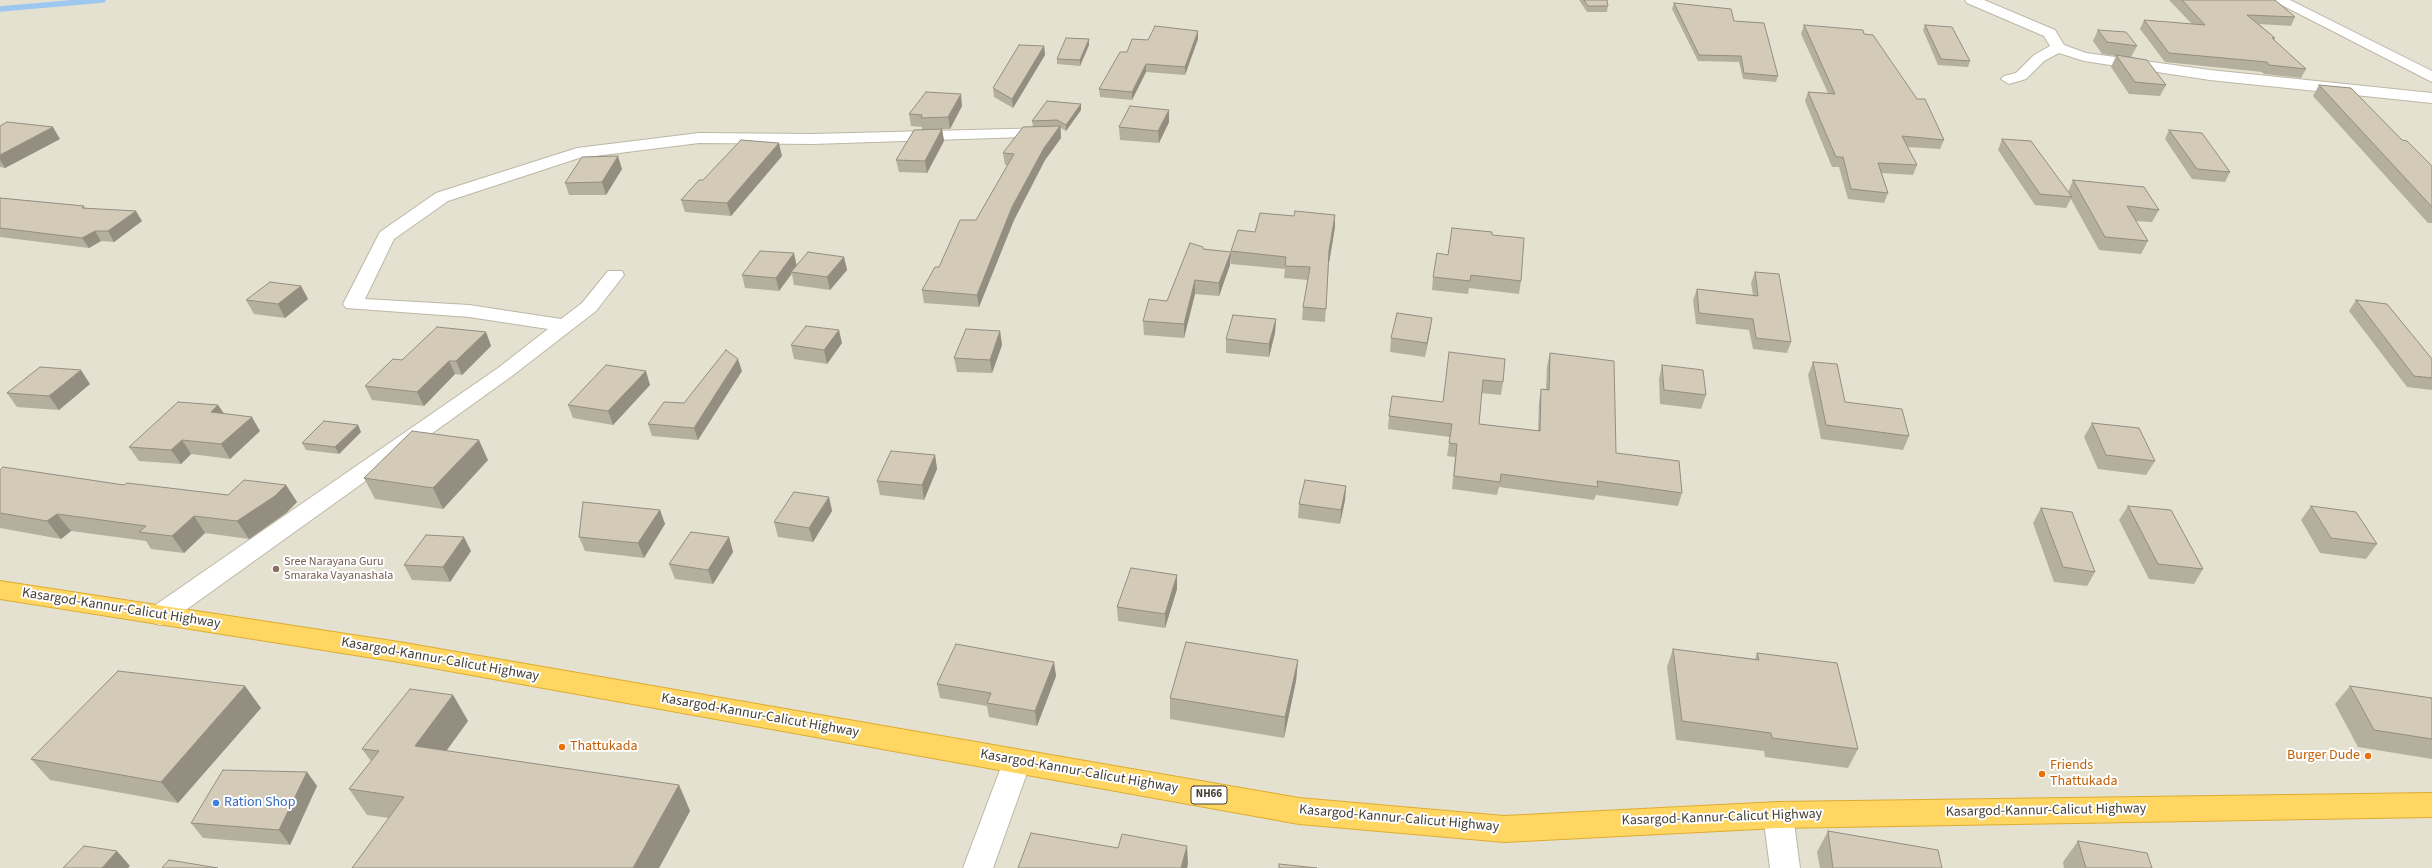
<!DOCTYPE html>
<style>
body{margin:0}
canvas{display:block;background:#f1eee3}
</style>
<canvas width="2432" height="868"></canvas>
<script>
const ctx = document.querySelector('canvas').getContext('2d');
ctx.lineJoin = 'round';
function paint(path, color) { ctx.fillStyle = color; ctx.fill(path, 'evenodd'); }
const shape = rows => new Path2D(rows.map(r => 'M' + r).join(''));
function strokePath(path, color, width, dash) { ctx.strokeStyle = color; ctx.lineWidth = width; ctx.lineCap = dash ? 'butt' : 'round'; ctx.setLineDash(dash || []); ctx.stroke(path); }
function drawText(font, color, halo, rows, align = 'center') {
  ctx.font = font + ' "Source Sans 3",sans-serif'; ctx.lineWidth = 4; ctx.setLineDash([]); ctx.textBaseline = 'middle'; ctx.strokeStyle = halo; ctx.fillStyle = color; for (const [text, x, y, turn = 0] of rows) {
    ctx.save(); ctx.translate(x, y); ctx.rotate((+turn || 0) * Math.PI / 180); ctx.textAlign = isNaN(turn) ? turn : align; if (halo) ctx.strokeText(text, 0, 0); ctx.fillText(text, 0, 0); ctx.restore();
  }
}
const residential = shape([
 [0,0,2432,0,2432,868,0,868]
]);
const stream = shape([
 [0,9,103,0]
]);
const street = shape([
 [1965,0,1984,0,2055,30,2064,45,2086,53,2210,70,2432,93,2432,103,2210,80,2084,61,2059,53,2044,61,2026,79,2009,84,2001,79,2004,76,2016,73,2034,55,2050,46,2044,36,1967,3,1965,0],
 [2272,0,2290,0,2432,71,2432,82,2272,0],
 [1048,128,1054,130,1056,133,1054,136,813,144,699,143,579,158,448,201,394,239,365,299,469,305,561,319,582,303,608,271,622,271,624,275,596,311,512,376,169,622,160,625,151,622,147,615,151,608,498,368,548,329,469,317,346,308,343,304,380,232,436,193,577,148,699,133,813,134,1048,128],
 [1017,750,1027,754,1031,762,993,868,963,868,1003,762,1007,754,1017,750],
 [1778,802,1788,806,1793,815,1800,868,1770,868,1763,815,1768,806,1778,802]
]);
const highway = shape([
 [0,581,399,642,1299,798,1504,816,1778,802,2432,793,2432,817,1778,828,1504,842,1299,824,399,662,0,599,0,581]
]);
const wall = shape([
 [1579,0,1607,0,1608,6,1607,12,1587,12],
 [2169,0,2275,0,2295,17,2291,26,2259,24,2275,38,2274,40,2306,69,2301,78,2264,74,2262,72,2165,62,2140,29,2144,20,2192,24],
 [1674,3,1734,21,1778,76,1776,82,1743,79,1739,62,1698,61,1672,9],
 [1804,25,1864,34,1944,140,1940,149,1907,147,1917,165,1913,175,1882,173,1888,193,1884,203,1848,199,1839,167,1832,167,1805,101,1808,92,1828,93,1801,34],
 [1925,25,1970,61,1968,67,1938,65,1923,30],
 [2098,30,2137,46,2131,57,2166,85,2160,96,2129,94,2111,67,2116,56,2102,54,2093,41],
 [1198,39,1185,75,1146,72,1132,100,1100,97,1099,89,1127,52,1148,40],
 [1089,45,1080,66,1057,64,1057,59],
 [1044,46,1045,55,1013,108,994,97,993,88],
 [2319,85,2402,140,2432,166,2432,223,2428,223,2313,96],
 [1081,104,1081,110,1066,131,1061,128,1061,138,1045,160,1014,220,979,307,924,303,922,290,939,267,976,220,1008,165,1005,165,1003,153,1033,127,1032,121],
 [962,106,950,129,942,129,944,141,927,173,899,172,896,160,922,130,922,127,911,126,909,114],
 [1169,110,1169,122,1159,143,1120,140,1119,127],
 [0,126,60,139,5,168,0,167],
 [2169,130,2230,172,2225,182,2192,179,2165,139],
 [2002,139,2068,192,2073,180,2159,210,2152,222,2135,221,2148,241,2141,254,2099,250,2071,199,2066,208,2035,205,1998,150],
 [782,156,731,216,685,212,681,200,703,180],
 [622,169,606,195,569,195,565,183],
 [0,198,84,206,85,208,142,221,114,242,101,241,89,248,0,237],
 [1335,215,1335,227,1329,262,1325,322,1302,320,1303,307,1308,280,1284,278,1285,269,1231,264,1231,251,1255,232,1294,216],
 [1492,235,1521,281,1519,294,1469,288,1468,294,1432,290,1433,277,1448,255],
 [1203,247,1203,249,1231,252,1230,265,1219,296,1195,294,1184,338,1144,335,1143,321,1167,301],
 [844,257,847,270,830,290,794,285,792,274,779,291,745,288,742,275],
 [1755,272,1791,342,1787,353,1753,349,1749,330,1696,324,1693,300,1697,289,1753,295,1751,283],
 [301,286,308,299,285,318,254,314,246,300],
 [2356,300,2432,359,2432,390,2407,387,2349,311],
 [1432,318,1430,331,1425,357,1390,352,1391,338],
 [1276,319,1275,333,1269,357,1226,353,1226,339],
 [1000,331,1002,345,992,373,957,372,954,358],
 [486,332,491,346,462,375,455,374,424,406,372,400,365,386,402,360],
 [842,343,827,364,794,359,791,345],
 [1449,352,1503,382,1501,395,1481,393,1479,424,1538,431,1539,402,1541,389,1546,389,1547,366,1550,353,1616,453,1682,493,1678,506,1596,495,1594,500,1499,487,1497,495,1452,489,1455,457,1447,456,1450,437,1388,429,1389,416,1443,402],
 [1813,362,1845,402,1909,436,1903,450,1821,439,1808,375],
 [1662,365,1706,395,1701,409,1660,404,1659,379],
 [742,371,698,440,652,436,648,424,684,403],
 [90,384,59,410,17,407,7,393],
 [650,385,613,425,573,418,568,405],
 [218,405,224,413,260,431,230,459,191,454,181,464,139,461,129,447],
 [2092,423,2155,461,2146,475,2098,469,2084,437],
 [358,425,361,432,339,454,306,450,302,443],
 [935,455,937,469,924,500,880,495,877,481],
 [488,460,443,509,375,499,364,478],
 [0,470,124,485,228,495,286,485,297,502,286,513,249,539,205,533,184,553,151,549,146,541,71,531,61,539,0,528],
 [1346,486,1345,500,1340,524,1298,518,1299,504],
 [829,497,832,511,813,542,778,537,774,522],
 [2128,506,2203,569,2194,584,2149,579,2119,520],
 [2311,506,2377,544,2366,559,2320,553,2301,520],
 [2041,508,2095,572,2087,586,2054,582,2033,523],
 [660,510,665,524,644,558,585,551,579,537],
 [729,537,733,552,713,584,675,579,669,564],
 [471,551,450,582,412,580,404,565],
 [1177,575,1177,589,1165,628,1118,621,1117,607],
 [1673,649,1755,659,1757,653,1858,749,1848,768,1765,757,1764,751,1676,740,1667,667],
 [1298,660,1296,681,1284,738,1170,719,1170,698],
 [1054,662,1056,676,1037,726,989,717,987,706,940,698,937,684],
 [2350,686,2432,698,2432,759,2358,747,2335,704],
 [453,695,468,721,446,751,679,785,690,811,659,868,352,868,389,818,367,815,349,789,371,761,362,749],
 [261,708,178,803,50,780,31,759],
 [307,772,317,786,290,845,203,838,191,823],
 [1828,831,1942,868,1820,868,1817,852],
 [2078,841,2152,868,2064,868,2063,862]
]);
const shadedWall = shape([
 [1198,31,1198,39,1185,75,1185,67],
 [1089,39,1089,45,1080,66,1080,60],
 [1044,46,1045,55,1013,108,1012,99],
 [1146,64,1146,72,1132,100,1132,92],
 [961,94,962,106,950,129,948,117],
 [1081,104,1081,110,1066,131,1066,125],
 [1169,110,1169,122,1159,143,1158,131],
 [1060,126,1061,138,1045,160,1014,220,979,307,977,295,1012,207,1044,148],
 [53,127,60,139,5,168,0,160,0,155],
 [942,129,944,141,927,173,925,161],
 [779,143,782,156,731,216,727,203],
 [618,156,622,169,606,195,602,182],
 [136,211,142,221,114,242,108,231],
 [1335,215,1335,227,1329,263,1329,251],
 [95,231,101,241,89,248,82,238],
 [1231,252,1230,265,1219,296,1219,283],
 [794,253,797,267,791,272,791,274,779,291,776,278],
 [844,257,847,270,830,290,827,277],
 [1195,280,1195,294,1184,338,1184,324],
 [301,286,308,299,285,318,278,304],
 [1432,318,1430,331,1425,357,1427,343],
 [1276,319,1275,333,1269,357,1269,344],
 [839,330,842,343,827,364,824,350],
 [1000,331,1002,345,992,373,990,360],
 [486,332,491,346,462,375,456,361],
 [738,359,742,371,698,440,694,428],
 [449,361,455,374,424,406,417,392],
 [81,370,90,384,59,410,49,396],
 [646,371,650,385,613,425,608,411],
 [218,405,227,419,211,412],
 [252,417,260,431,230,459,221,444],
 [358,425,361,432,339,454,335,447],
 [182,440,191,454,181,464,171,450],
 [479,440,488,460,443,509,433,488],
 [935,455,937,469,924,500,922,485],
 [286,485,297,502,286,513,249,539,237,521],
 [1346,486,1345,500,1340,524,1341,510],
 [829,497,832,511,813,542,809,528],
 [660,510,665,524,644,558,638,543],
 [57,514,71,531,61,539,47,521],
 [194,516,205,533,184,553,172,536],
 [464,537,471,551,450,582,443,567],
 [729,537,733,552,713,584,708,570],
 [1177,575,1177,589,1165,628,1165,614],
 [1298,660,1296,681,1284,738,1285,717],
 [1054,662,1056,676,1037,726,1035,711],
 [245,686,261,708,178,803,161,782],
 [453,695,468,721,431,772,415,746],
 [307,772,317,786,290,845,279,830],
 [679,785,690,811,659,868,633,868],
 [1187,846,1188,864,1187,868,1181,868],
 [117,851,130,866,128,868,102,868]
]);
const building = shape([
 [1584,0,1607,0,1608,6,1588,6,1584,0],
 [2182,0,2275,0,2295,17,2247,15,2275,38,2272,38,2306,69,2269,65,2267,62,2169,53,2144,20,2205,25,2182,0],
 [1674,3,1731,9,1734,21,1764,23,1778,76,1744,73,1741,56,1699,55,1674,3],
 [1804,25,1863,30,1864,34,1873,35,1917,99,1925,99,1944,140,1902,136,1917,165,1878,163,1888,193,1851,189,1843,157,1836,157,1808,92,1835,94,1804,25],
 [1925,25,1952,27,1970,61,1941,59,1925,25],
 [1155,26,1198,31,1185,67,1146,64,1132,92,1099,89,1120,52,1127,52,1132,39,1148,40,1155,26],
 [2098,30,2126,32,2137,46,2107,42,2098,30],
 [1066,38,1089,39,1080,60,1057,59,1066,38],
 [1019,45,1044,46,1012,99,993,88,1019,45],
 [2116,55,2147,60,2166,85,2135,82,2116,55],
 [2319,85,2351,88,2402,140,2407,141,2432,166,2432,207,2319,85],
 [926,92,961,94,948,117,921,118,922,115,909,114,926,92],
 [1047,101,1081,104,1066,125,1057,120,1032,121,1047,101],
 [1130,106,1169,110,1158,131,1119,127,1130,106],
 [7,122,53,127,0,155,0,126,7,122],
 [1060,126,1044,148,1012,207,977,295,922,290,935,267,939,267,960,220,976,220,1014,154,1003,153,1023,127,1060,126],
 [942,129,925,161,896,160,914,130,942,129],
 [2169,130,2202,133,2230,172,2197,169,2169,130],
 [2002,139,2031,141,2072,197,2040,194,2002,139],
 [741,140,779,143,727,203,681,200,699,180,703,180,741,140],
 [618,156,602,182,565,183,582,157,618,156],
 [2073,180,2144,187,2159,210,2127,206,2148,241,2105,237,2073,180],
 [0,198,84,206,82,208,136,211,108,231,95,231,82,238,0,228,0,198],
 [1295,211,1335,215,1329,251,1326,309,1303,307,1310,267,1285,266,1286,257,1231,251,1238,230,1255,232,1260,213,1294,216,1295,211],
 [1452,228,1492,232,1492,235,1524,238,1521,281,1471,275,1470,281,1433,277,1437,253,1448,255,1452,228],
 [1190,243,1203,247,1203,249,1231,252,1219,283,1195,280,1184,324,1143,321,1149,299,1167,301,1190,243],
 [760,251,794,253,776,278,742,275,760,251],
 [808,252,844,257,827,277,791,272,808,252],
 [1755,272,1779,274,1791,342,1756,338,1753,319,1699,313,1697,289,1758,296,1755,272],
 [270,282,301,286,278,304,246,300,270,282],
 [2356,300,2387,304,2432,359,2432,378,2414,376,2356,300],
 [1397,313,1432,318,1427,343,1391,338,1397,313],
 [1233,315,1276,319,1269,344,1226,339,1233,315],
 [806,326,839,330,824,350,791,345,806,326],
 [437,327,486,332,456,361,449,361,417,392,365,386,393,359,402,360,437,327],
 [966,329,1000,331,990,360,954,358,966,329],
 [726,350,738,359,694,428,648,424,664,402,684,403,726,350],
 [1449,352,1505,359,1503,382,1483,380,1479,424,1540,431,1541,389,1549,390,1550,353,1614,361,1616,453,1679,461,1682,493,1597,481,1598,487,1501,474,1500,482,1454,476,1457,444,1449,443,1452,424,1389,416,1392,396,1443,402,1449,352],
 [1813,362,1837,364,1845,402,1902,409,1909,436,1826,425,1813,362],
 [606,365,646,371,608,411,568,405,606,365],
 [1662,365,1703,370,1706,395,1664,390,1662,365],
 [40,367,81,370,49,396,7,393,40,367],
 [178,402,218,405,211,412,252,417,221,444,182,440,171,450,129,447,178,402],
 [324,421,358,425,335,447,302,443,324,421],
 [2092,423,2139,428,2155,461,2106,455,2092,423],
 [412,431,479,440,433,488,364,478,412,431],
 [891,451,935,455,922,485,877,481,891,451],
 [3,467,124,485,127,483,228,495,244,480,286,485,275,496,237,521,194,516,172,536,139,532,146,526,57,514,47,521,0,513,0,470,3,467],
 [1305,480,1346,486,1341,510,1299,504,1305,480],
 [794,492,829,497,809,528,774,522,794,492],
 [583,502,660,510,638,543,579,537,583,502],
 [2128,506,2171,510,2203,569,2158,564,2128,506],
 [2311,506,2356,512,2377,544,2331,538,2311,506],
 [2041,508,2072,512,2095,572,2063,567,2041,508],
 [691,532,729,537,708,570,669,564,691,532],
 [426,535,464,537,443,567,404,565,426,535],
 [1131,568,1177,575,1165,614,1117,607,1131,568],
 [1186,642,1298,660,1285,717,1170,698,1186,642],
 [956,644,1054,662,1035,711,987,703,991,693,937,684,956,644],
 [1673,649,1759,660,1757,653,1837,663,1858,749,1772,738,1771,733,1682,721,1673,649],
 [118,671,245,686,161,782,31,759,118,671],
 [2350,686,2432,698,2432,739,2374,730,2350,686],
 [410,689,453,695,415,746,679,785,633,868,352,868,404,797,349,789,379,751,362,749,410,689],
 [223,770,307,772,279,830,191,823,223,770],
 [1828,831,1938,850,1942,868,1833,868,1828,831],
 [1031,833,1118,848,1122,834,1187,846,1181,868,1018,868,1031,833],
 [2078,841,2147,853,2152,868,2086,868,2078,841],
 [84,846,117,851,102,868,63,868,84,846],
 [169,860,218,868,162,868,169,860],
 [1279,864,1317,868,1279,868,1279,864]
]);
const markers = [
 [276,569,4,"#8d6e63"],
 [562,747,4,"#e8710a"],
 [2368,756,4,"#e8710a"],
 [2042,774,4,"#e8710a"],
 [216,803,4,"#3f7fe0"]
];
const shields = [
 [1209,795,36]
];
const shieldNames = [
 ["NH66",1209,795]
];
const educationNames = [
 ["Sree Narayana Guru",284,562],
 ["Smaraka Vayanashala",284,576]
];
const nearStreetnames = [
 ["Kasargod-Kannur-Calicut Highway",121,609,9],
 ["Kasargod-Kannur-Calicut Highway",440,660,10],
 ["Kasargod-Kannur-Calicut Highway",760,716,10],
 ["Kasargod-Kannur-Calicut Highway",1079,772,10],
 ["Kasargod-Kannur-Calicut Highway",2046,811,-1],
 ["Kasargod-Kannur-Calicut Highway",1722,818,-2],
 ["Kasargod-Kannur-Calicut Highway",1399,819,5]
];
const nearFoodnames = [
 ["Thattukada",570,747],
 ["Burger Dude",2360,756,"right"],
 ["Friends",2050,766],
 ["Thattukada",2050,782]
];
const nearShopnames = [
 ["Ration Shop",224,803]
];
paint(residential, '#e5e1d1');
strokePath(stream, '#9ec7f0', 5.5);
strokePath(street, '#bdb7a6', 2);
strokePath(highway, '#ddac31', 2);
paint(street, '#fff');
paint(highway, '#fed661');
paint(wall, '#b5af9e');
paint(shadedWall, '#948e81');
paint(building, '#d3cbb8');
strokePath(building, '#948e81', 1);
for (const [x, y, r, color] of markers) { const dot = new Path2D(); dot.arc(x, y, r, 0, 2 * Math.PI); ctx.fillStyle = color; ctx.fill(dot); strokePath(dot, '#fff', 1.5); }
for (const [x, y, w] of shields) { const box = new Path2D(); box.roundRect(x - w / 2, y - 9, w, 18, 3); ctx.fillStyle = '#fff'; ctx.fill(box); strokePath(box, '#433e33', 1); }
drawText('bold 11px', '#433e33', null, shieldNames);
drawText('12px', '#785e54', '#fff', educationNames, 'left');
drawText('14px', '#433e33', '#fff', nearStreetnames);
drawText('14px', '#c56008', '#fff', nearFoodnames, 'left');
drawText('14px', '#366cbe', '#fff', nearShopnames, 'left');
</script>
